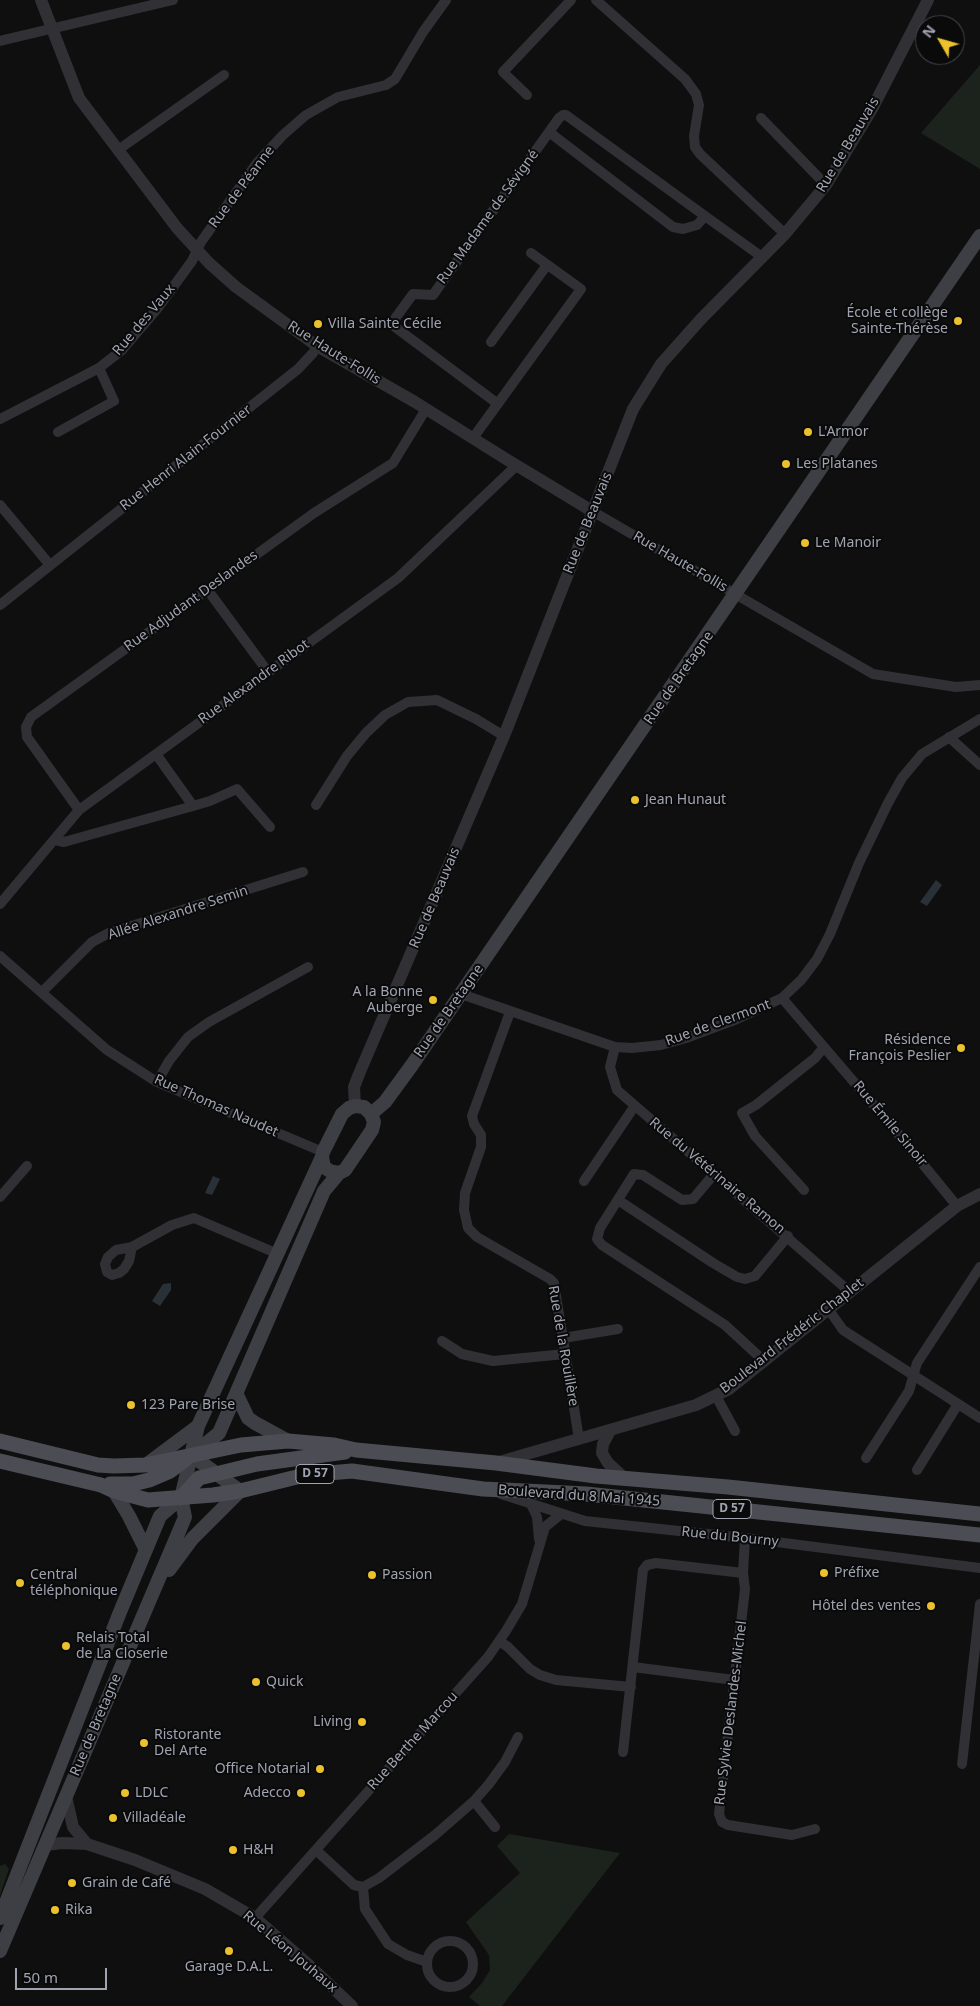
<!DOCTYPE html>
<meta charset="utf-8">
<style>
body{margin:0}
#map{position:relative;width:980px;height:2006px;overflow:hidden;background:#0f0f10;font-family:"Noto Sans",sans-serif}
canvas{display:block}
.north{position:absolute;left:915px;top:15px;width:50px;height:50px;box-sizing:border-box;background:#0a0a0b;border:1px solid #46484d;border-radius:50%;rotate:308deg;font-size:14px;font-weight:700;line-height:20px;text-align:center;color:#a0a4b1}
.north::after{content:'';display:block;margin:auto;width:18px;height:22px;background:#ebc12d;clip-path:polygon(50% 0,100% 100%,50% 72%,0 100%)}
.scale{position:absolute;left:15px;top:1968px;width:92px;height:22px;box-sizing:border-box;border:2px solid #a0a4b1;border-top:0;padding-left:6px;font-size:15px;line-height:18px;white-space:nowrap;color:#a0a4b1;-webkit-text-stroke:4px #0a0a0b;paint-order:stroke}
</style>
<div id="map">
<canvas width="980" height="2006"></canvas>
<div class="north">N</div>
<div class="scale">50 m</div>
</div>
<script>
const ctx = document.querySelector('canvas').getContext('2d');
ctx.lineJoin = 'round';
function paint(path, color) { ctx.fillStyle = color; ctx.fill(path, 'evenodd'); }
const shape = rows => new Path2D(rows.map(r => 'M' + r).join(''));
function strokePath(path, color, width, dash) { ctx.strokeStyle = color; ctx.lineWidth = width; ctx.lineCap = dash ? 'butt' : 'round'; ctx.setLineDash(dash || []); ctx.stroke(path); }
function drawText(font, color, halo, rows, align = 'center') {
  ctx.font = font + ' "Noto Sans",sans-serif'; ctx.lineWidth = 4; ctx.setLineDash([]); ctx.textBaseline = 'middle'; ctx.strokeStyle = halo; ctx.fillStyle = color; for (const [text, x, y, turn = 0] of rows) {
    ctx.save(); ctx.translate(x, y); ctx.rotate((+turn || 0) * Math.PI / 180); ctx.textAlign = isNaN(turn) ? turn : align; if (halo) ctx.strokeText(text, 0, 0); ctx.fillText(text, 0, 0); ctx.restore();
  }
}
const green = shape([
 [980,65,980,169,921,133],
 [509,1834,620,1853,502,2006,480,2006,469,1997,482,1983,490,1970,489,1955,466,1922,520,1873,497,1846],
 [5,1864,9,1869,0,1895,0,1866]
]);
const water = shape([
 [936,880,942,885,927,906,920,902],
 [213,1176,220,1179,212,1195,205,1193],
 [171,1283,171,1290,160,1306,152,1301,163,1284]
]);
const minor = shape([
 [596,0,685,79,696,94,699,105,694,136,695,147,700,154,785,234],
 [0,41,173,0],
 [527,95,503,72,571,0],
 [761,118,826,185],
 [549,132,559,118,563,115,566,115,705,216],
 [118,150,224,75],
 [491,342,547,265],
 [498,404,391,324,413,294,433,295,549,132,673,227,683,229,697,225,705,216,762,257],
 [0,419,99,368,122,350,157,309,192,261,201,242,257,163,283,135,306,115,338,97,386,85,395,79,423,32,446,0],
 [58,432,114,401,99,368],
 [473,438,581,289,531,253],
 [0,505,50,565],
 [592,511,873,674,956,687,980,685],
 [207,589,268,672],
 [0,605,298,369,313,353,317,346],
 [949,737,980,765],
 [156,754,193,806,210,801,237,789,270,827],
 [316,805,347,756,366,733,385,715,408,702,437,700,476,719,504,736],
 [79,810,27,737,26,727,31,717,314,513,393,463,426,409],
 [55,840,64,842,193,806],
 [0,904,79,810,398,578,516,466],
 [0,956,107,1050,157,1082,323,1152],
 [42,992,92,942,109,933,303,872],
 [461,994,615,1047,632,1048,661,1045,686,1038,737,1019,782,998,802,979,817,959,830,934,859,863,888,803,902,778,922,754,980,719],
 [782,998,895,1130,957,1206],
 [510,1012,472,1116,474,1124,481,1135,481,1147,465,1193,464,1210,468,1228,477,1237,550,1279,554,1283,579,1439],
 [615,1047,610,1067,617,1090,850,1292],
 [157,1082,169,1061,188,1037,209,1022,308,967],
 [714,1174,693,1199,682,1200,643,1175,634,1174,600,1228,597,1239,602,1245,725,1325,764,1361],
 [584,1181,634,1107],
 [804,1190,755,1136,742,1113,756,1105,815,1058,824,1047],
 [0,1197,27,1166],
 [618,1200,713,1263,737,1277,745,1279,755,1276,788,1236],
 [132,1247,129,1261,124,1269,119,1273,112,1275,107,1272,105,1264,108,1257,116,1250,132,1247,172,1225,194,1218,278,1254],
 [829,1310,843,1330,980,1418],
 [563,1338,618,1329],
 [442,1341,462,1354,493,1361,565,1354],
 [716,1396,735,1431],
 [866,1458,909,1391,917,1363,980,1267],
 [917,1470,958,1404],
 [501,1494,585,1521,745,1538,980,1568],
 [531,1504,537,1517,539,1539],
 [745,1538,743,1573,745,1589,719,1814,722,1822,728,1825,792,1835,815,1829],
 [499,1641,508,1647,530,1669,540,1675,556,1680,631,1687],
 [633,1667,734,1680],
 [623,1752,643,1570,647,1565,656,1563,743,1573],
 [962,1764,980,1604],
 [474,1801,495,1827],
 [317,1851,354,1885,363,1887,379,1878,435,1835,474,1801,489,1784,505,1762,518,1737],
 [363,1887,365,1909,388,1944,407,1955,427,1962],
 [255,1918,488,1657,506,1631,522,1604,545,1527,561,1514],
 '427 1964a23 23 0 1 1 46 0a23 23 0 1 1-46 0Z'
]);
const tertiary = shape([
 [41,0,79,98,177,228,209,263,236,287,317,346,415,402,506,459,592,511],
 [355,1106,354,1087,359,1074,504,736,633,409,661,364,701,319,785,234,826,185,872,109,928,0],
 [610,1431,603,1444,602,1453,608,1463,623,1477],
 [499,1462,696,1405,729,1389,957,1206,980,1194],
 [66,1796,73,1827,87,1844],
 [46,1845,62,1843,87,1844,135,1860,205,1889,255,1918,309,1965,352,2006]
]);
const secondary = shape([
 [355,1106,364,1107,371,1114,374,1122,372,1130,345,1170,339,1173,330,1171,324,1167,322,1157,323,1152,342,1114,349,1108,355,1106],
 [371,1114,385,1102,412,1065,980,236],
 [237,1395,248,1418,255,1423,288,1441],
 [192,1455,219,1433,324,1191,339,1173],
 [147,1464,198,1426],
 [114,1491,129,1516,146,1550],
 [169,1570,192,1539,240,1491,191,1455],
 [0,1918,120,1612,160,1516,181,1498],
 [0,1951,183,1522,185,1517,181,1498,198,1426,322,1157]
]);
const primary = shape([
 [0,1441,98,1465,114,1466,145,1465,241,1445,288,1441,334,1445,356,1450,496,1463,596,1476,728,1487,980,1514],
 [0,1461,101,1485,114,1491,148,1500,213,1495,240,1491,305,1475,352,1471,483,1489,586,1494,980,1535],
 [110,1484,133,1484,149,1480,170,1471,186,1459],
 [181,1498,199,1478,257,1464,345,1452]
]);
const markers = [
 [958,321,5,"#ebc12d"],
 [318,324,5,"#ebc12d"],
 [808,432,5,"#ebc12d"],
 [786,464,5,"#ebc12d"],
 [805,543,5,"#ebc12d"],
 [635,800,5,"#ebc12d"],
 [433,1000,5,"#ebc12d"],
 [961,1048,5,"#ebc12d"],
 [131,1405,5,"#ebc12d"],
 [824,1573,5,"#ebc12d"],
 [372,1575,5,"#ebc12d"],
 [20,1583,5,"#ebc12d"],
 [931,1606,5,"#ebc12d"],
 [66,1646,5,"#ebc12d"],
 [256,1682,5,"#ebc12d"],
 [362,1722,5,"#ebc12d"],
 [144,1743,5,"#ebc12d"],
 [320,1769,5,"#ebc12d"],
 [125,1793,5,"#ebc12d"],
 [301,1793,5,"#ebc12d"],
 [113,1818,5,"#ebc12d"],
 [233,1850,5,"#ebc12d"],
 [72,1883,5,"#ebc12d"],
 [55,1910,5,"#ebc12d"],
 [229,1951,5,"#ebc12d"]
];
const shields = [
 [315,1474,38],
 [732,1509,38]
];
const shieldNames = [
 ["D 57",315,1474],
 ["D 57",732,1509]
];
const streetNames = [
 ["Rue de Beauvais",848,145,-59],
 ["Rue de Péanne",242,187,-53],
 ["Rue Madame de Sévigné",488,217,-54],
 ["Rue des Vaux",144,320,-50],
 ["Rue Haute-Follis",334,353,32],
 ["Rue Henri Alain-Fournier",186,458,-38],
 ["Rue de Beauvais",588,523,-68],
 ["Rue Haute-Follis",680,562,30],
 ["Rue Adjudant Deslandes",191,601,-36],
 ["Rue de Bretagne",679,678,-55],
 ["Rue Alexandre Ribot",254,682,-36],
 ["Rue de Beauvais",435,898,-67],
 ["Allée Alexandre Semin",178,913,-18],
 ["Rue de Bretagne",449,1011,-55],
 ["Rue de Clermont",718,1023,-20],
 ["Rue Thomas Naudet",216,1106,24],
 ["Rue Émile Sinoir",890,1124,50],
 ["Rue du Vétérinaire Ramon",717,1176,40],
 ["Boulevard Frédéric Chaplet",792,1336,-38],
 ["Rue de la Rouillère",563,1346,80],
 ["Boulevard du 8 Mai 1945",579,1496,4],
 ["Rue du Bourny",730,1537,6],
 ["Rue Sylvie Deslandes-Michel",731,1713,-83],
 ["Rue de Bretagne",96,1725,-67],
 ["Rue Berthe Marcou",413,1741,-48],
 ["Rue Léon Jouhaux",290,1952,40]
];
const poiNames = [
 ["École et collège",948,313,"right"],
 ["Sainte-Thérèse",948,329,"right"],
 ["Villa Sainte Cécile",328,324],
 ["L'Armor",818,432],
 ["Les Platanes",796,464],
 ["Le Manoir",815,543],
 ["Jean Hunaut",645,800],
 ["A la Bonne",423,992,"right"],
 ["Auberge",423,1008,"right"],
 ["Résidence",951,1040,"right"],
 ["François Peslier",951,1056,"right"],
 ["123 Pare Brise",141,1405],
 ["Préfixe",834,1573],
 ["Central",30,1575],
 ["téléphonique",30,1591],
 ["Passion",382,1575],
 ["Hôtel des ventes",921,1606,"right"],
 ["Relais Total",76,1638],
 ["de La Closerie",76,1654],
 ["Quick",266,1682],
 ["Living",352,1722,"right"],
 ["Ristorante",154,1735],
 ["Del Arte",154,1751],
 ["Office Notarial",310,1769,"right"],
 ["LDLC",135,1793],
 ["Adecco",291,1793,"right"],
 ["Villadéale",123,1818],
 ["H&H",243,1850],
 ["Grain de Café",82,1883],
 ["Rika",65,1910],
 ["Garage D.A.L.",229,1967,"center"]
];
paint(green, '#1c231d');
paint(water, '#293038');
strokePath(minor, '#303035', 10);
strokePath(tertiary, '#303035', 12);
strokePath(secondary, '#3e3f45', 14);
strokePath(primary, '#4c4d54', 15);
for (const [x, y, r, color] of markers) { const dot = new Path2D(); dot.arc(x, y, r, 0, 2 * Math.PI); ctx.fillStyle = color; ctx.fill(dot); strokePath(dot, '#0a0a0b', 2); }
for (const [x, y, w] of shields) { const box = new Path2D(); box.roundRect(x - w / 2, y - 9.5, w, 19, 4); ctx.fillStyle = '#0a0a0b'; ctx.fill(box); strokePath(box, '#a0a4b1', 1); }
drawText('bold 12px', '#a0a4b1', null, shieldNames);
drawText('14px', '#a0a4b1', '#0a0a0b', streetNames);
drawText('14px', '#a0a4b1', '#0a0a0b', poiNames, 'left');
</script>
